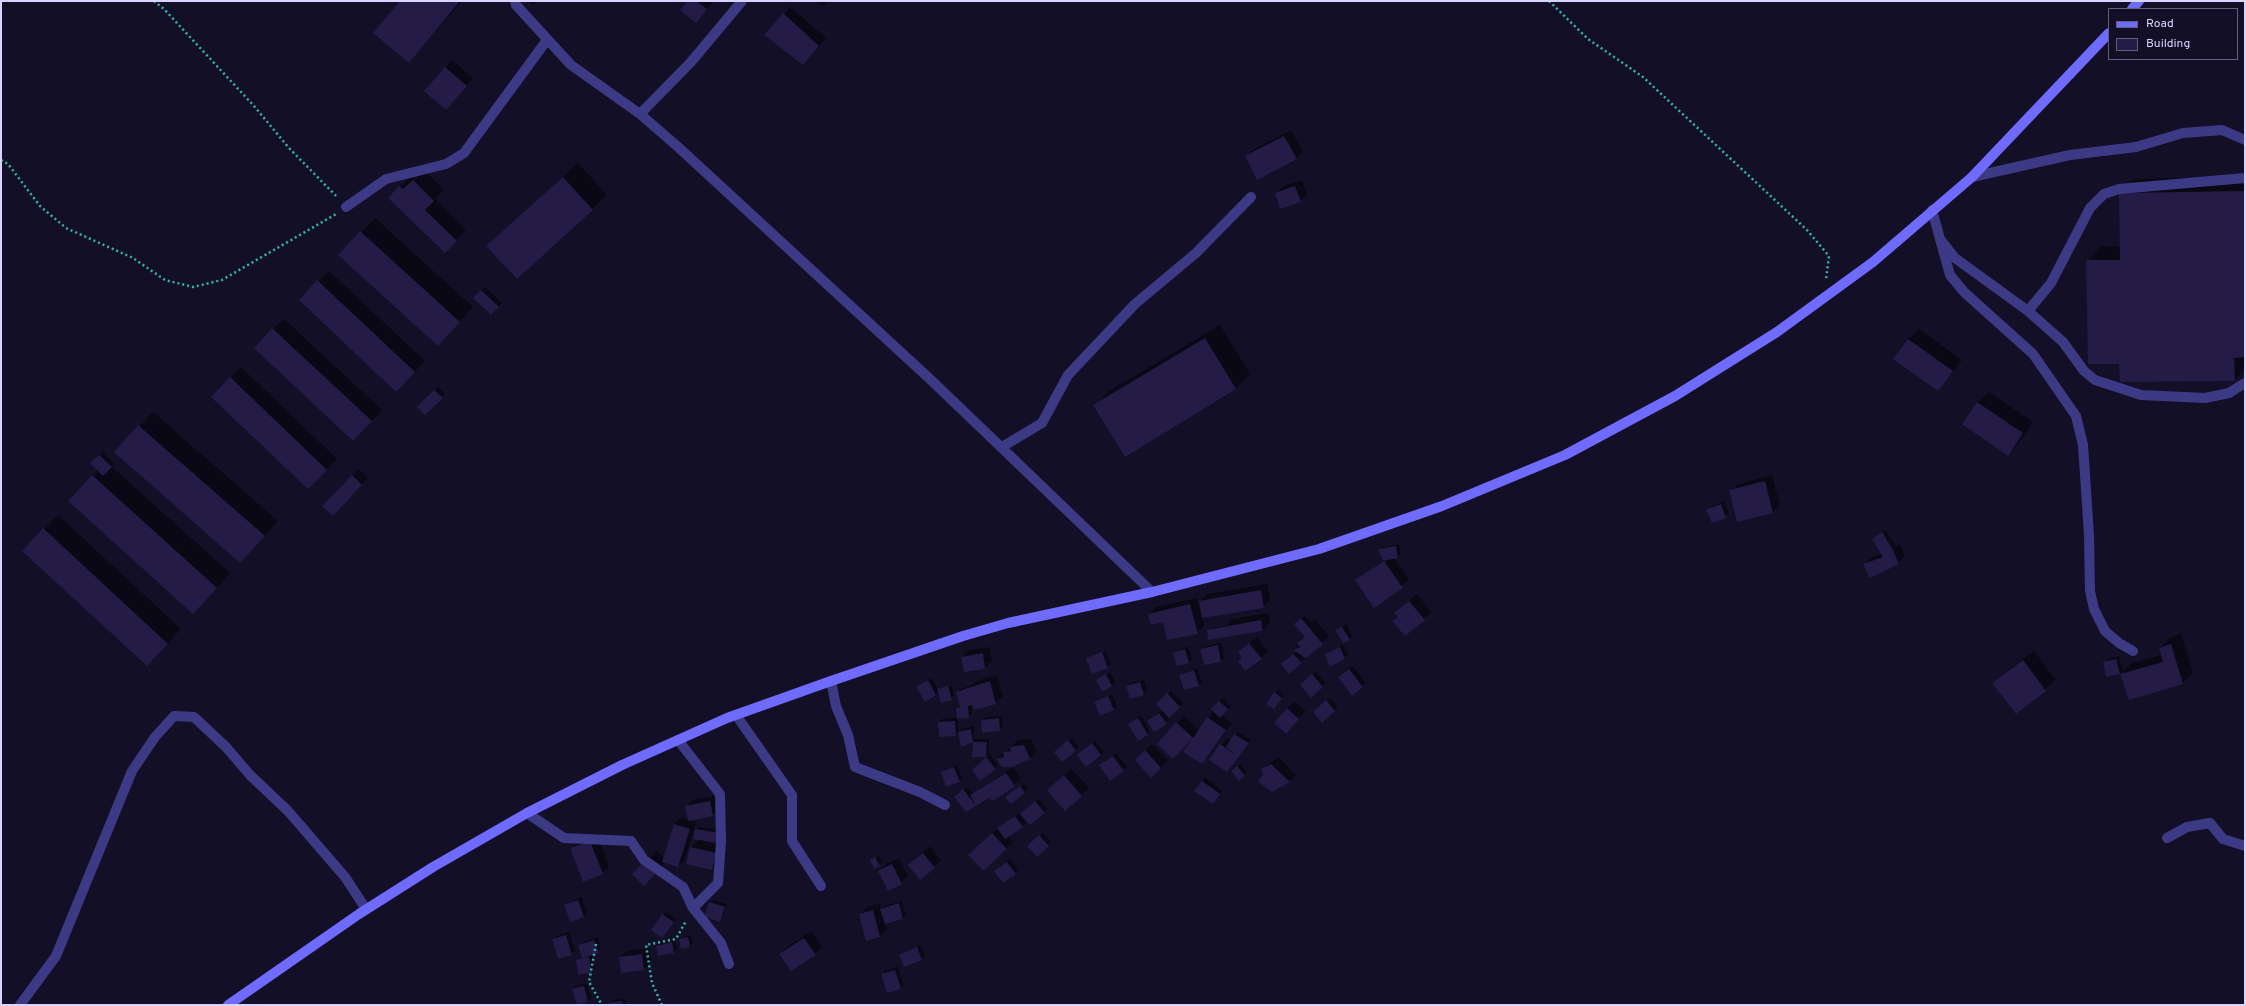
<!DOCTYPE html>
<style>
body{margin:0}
#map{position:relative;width:2246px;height:1006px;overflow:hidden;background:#130f26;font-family:Overpass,sans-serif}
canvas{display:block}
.frame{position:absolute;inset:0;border:2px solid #d9d4ff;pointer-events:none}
.legend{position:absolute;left:2108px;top:8px;width:130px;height:52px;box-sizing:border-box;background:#130f26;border:1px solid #625e7d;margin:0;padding:5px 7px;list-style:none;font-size:12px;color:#d9d4ff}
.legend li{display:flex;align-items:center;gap:8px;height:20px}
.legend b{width:20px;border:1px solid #625e7d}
</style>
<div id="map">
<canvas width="2246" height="1006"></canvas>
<div class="frame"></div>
<ul class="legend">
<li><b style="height:5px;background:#6f6bff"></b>Road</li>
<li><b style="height:11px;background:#241b47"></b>Building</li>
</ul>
</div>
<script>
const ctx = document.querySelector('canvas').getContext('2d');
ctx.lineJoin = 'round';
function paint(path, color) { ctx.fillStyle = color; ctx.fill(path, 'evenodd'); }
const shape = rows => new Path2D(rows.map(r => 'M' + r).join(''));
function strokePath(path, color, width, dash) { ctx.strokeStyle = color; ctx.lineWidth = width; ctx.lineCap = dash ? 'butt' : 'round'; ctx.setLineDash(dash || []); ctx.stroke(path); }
const shadow = shape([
 [401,1,462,1,409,62],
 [528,1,538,1,533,5],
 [688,1,712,1,713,2,696,21],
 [817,1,828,1,823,6],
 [790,7,826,38,810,57,784,14],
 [452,60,473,78,453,102,425,91],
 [1291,130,1303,152,1296,158,1246,156,1253,150],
 [578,163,607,195,517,278,488,246],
 [424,170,444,190,435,199,466,230,445,252,389,198,411,176,415,180],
 [2245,177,2245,369,2235,380,2120,363,2087,261,2102,246,2121,246,2120,193,2134,179],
 [1302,180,1307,194,1300,201,1276,193,1283,186],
 [375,218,473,307,452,330,361,232],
 [329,271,425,361,407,380,318,281],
 [485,287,502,303,491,314,475,298],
 [284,319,382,410,364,429,273,329],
 [1220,325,1250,374,1236,388,1125,455,1095,405,1109,391],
 [1919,329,1962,360,1938,390,1908,339],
 [241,367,337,459,319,477,212,397],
 [438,387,445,394,425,414,418,407],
 [1989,392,2033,422,2018,444,2008,454,1963,424,1978,402],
 [153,412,278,521,240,562,115,452],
 [103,452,114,464,111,466,230,573,207,599,92,476,98,470,92,463],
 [359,469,368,478,340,508,352,476],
 [1772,475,1780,505,1773,512,1731,491,1738,484],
 [1724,501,1729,513,1712,522,1707,510],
 [58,515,181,629,161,651,23,551],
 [1886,530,1896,547,1900,544,1905,556,1898,563,1864,565,1871,558,1882,554,1873,539],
 [1399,544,1401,554,1394,558,1409,580,1375,606,1357,581,1384,560,1379,550,1382,547],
 [1267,584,1270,600,1263,607,1202,617,1204,626,1197,633,1149,614,1156,607,1197,598,1200,611,1202,610,1200,601,1207,594],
 [1417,594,1431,612,1405,635,1394,621,1399,616,1396,613],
 [1268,613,1270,623,1263,630,1208,631,1211,628,1226,626,1232,619],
 [1305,616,1311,623,1315,619,1329,636,1322,643,1299,653,1304,659,1301,662,1286,661,1297,651,1294,650,1305,636,1298,621],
 [1346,624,1352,636,1349,639,1336,631],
 [2181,634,2193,673,2183,683,2130,699,2121,672,2107,676,2104,663,2107,659,2119,656,2123,672,2132,663,2162,655,2160,648,2171,637],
 [1257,637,1268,651,1261,658,1239,661,1243,657,1239,653],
 [1221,643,1224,658,1221,661,1204,664,1201,649,1205,646],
 [1343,645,1348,655,1330,665,1326,654],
 [1188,646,1192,659,1189,662,1174,653],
 [989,647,992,661,985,668,965,671,962,657,969,650],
 [2034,651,2056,680,2016,713,1993,683,2004,673],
 [1106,652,1111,664,1107,668,1087,658],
 [1353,666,1365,683,1362,686,1342,674],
 [1197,668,1202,682,1198,685,1180,675],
 [1110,672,1115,682,1112,686,1097,680],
 [1316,672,1325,683,1311,696,1304,682],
 [997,675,1003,696,996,703,975,709,973,704,971,705,972,714,969,717,957,708,960,705,957,692,961,689,972,685,976,681],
 [931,678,938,690,940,687,940,689,952,686,954,696,951,699,939,692,925,701,917,687],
 [1144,680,1147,691,1144,694,1131,697,1128,687,1131,683],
 [1278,690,1284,695,1277,705,1275,693],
 [1171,691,1183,703,1168,717,1169,720,1166,723,1155,731,1151,718,1163,710,1157,704],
 [1112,694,1117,706,1101,715,1095,703],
 [1223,698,1231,706,1221,715,1232,723,1208,756,1201,763,1193,737,1173,757,1177,723,1184,716,1199,730,1214,711,1212,709],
 [1330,698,1338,707,1322,721,1317,709],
 [1294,702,1306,711,1286,733,1287,709],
 [1002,716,1003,727,1000,730,983,732,982,720,985,717],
 [1141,716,1150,731,1147,734,1129,724],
 [958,718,958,732,955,735,939,722,942,719],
 [974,726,974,739,989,739,989,753,998,765,980,779,973,770,989,756,974,756,974,740,962,746,959,732,962,729],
 [1238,732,1251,740,1227,770,1221,745,1228,738,1231,741],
 [1071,738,1079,747,1075,750,1058,749],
 [1031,739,1037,751,1030,758,1012,765,997,759,1018,740],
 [1095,741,1104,752,1101,755,1081,752],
 [1152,744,1168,760,1151,776,1136,760],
 [1116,753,1127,767,1123,770,1103,762],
 [1278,757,1296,775,1289,782,1264,775,1262,769],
 [1240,764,1247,772,1244,775,1236,768],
 [957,765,962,778,959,781,942,773],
 [1013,767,1021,778,1014,785,966,811,958,794,967,787,973,794],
 [1071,769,1089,788,1065,809,1055,783],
 [1206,778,1222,790,1216,799,1202,781],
 [1024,784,1028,789,1011,803,1010,794],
 [717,795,720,808,713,815,690,820,696,822,685,859,678,866,666,862,644,885,633,874,657,851,664,858,674,824,681,817,689,820,686,807,693,800],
 [1039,799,1047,809,1044,812,1024,811],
 [1019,813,1026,823,1008,836,1013,842,1006,849,976,848,999,827],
 [699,827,722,830,706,840,706,842,722,846,719,862,712,869,691,847,699,839,696,830],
 [1043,833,1051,842,1048,845,1029,846],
 [597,834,609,867,602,874,571,848,578,841],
 [930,846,941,860,920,879,909,865],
 [879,855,882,862,879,865,871,861],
 [899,858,908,876,901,883,879,871,886,864],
 [1010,859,1018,870,1015,873,999,868],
 [581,897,587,913,584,916,565,905],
 [713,900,727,904,723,917,720,920,710,903],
 [902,901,906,915,903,918,885,923,887,929,880,936,867,939,860,914,867,907,880,904,881,909,884,906],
 [666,912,676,919,662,937,663,915],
 [812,931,822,947,815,954,780,954,787,947],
 [569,932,575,951,571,954,553,940,556,936],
 [691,935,693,943,689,946,680,940,683,937],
 [598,937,601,949,592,954,595,969,592,972,577,960,582,956,579,946,582,942],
 [675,940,677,949,674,952,657,946,660,943],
 [920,945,925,956,922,959,900,955],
 [649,948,651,962,644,969,622,972,620,958,627,951],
 [898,967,904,985,901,988,887,992,882,975,885,971],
 [587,983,591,998,588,1001,577,1004,573,990,576,986],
 [625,998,626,1005,610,1005,613,1000]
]);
const building = shape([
 [400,1,460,1,409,63,373,33],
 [687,1,696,1,707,9,696,23,680,10],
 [783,13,819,46,803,65,764,35],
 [445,67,467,86,446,110,424,91],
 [1284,136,1297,159,1257,180,1245,156],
 [563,177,593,210,517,279,486,246],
 [413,180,434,201,425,210,457,241,445,253,388,198,399,186,403,189],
 [1295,186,1301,202,1280,209,1275,193],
 [2245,191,2245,357,2234,358,2235,381,2120,382,2119,364,2088,364,2086,260,2120,260,2119,193],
 [360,231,460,322,438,346,338,255],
 [317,280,415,372,396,392,299,300],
 [481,290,499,307,491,315,473,298],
 [272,328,372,421,353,441,254,348],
 [1205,338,1236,389,1125,457,1093,405],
 [1908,339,1953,371,1938,391,1893,359],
 [230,377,327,470,308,489,211,397],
 [434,390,443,398,425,415,417,407],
 [1977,402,2023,433,2008,456,1962,424],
 [138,425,265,536,240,563,114,452],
 [99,455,112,467,103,476,90,463],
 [92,475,217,588,193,614,68,501],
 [352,475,362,485,333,516,322,506],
 [1765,481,1773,513,1737,522,1729,490],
 [1721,504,1726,518,1712,523,1706,510],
 [43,528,168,644,147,666,22,551],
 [1882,532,1893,550,1899,564,1870,578,1863,564,1883,557,1872,539],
 [1396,546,1398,558,1383,561,1378,549],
 [1384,561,1403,588,1374,608,1355,580],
 [1261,590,1264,608,1202,618,1199,601],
 [1409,601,1425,620,1405,636,1392,621,1398,617,1394,613],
 [1190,604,1198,634,1167,640,1163,622,1151,625,1148,614],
 [1301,618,1323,644,1306,658,1293,650,1300,647,1297,643,1305,637,1294,624],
 [1261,620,1263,631,1208,640,1207,630],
 [1342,627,1350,640,1343,643,1335,630],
 [1249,643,1262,659,1245,671,1238,661,1242,658,1238,652],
 [2171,644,2183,684,2129,700,2120,674,2106,677,2103,662,2116,659,2120,674,2163,662,2159,648],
 [1218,645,1221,662,1204,665,1200,649],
 [1340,647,1345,659,1330,667,1325,654],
 [1185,649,1189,663,1177,666,1173,653],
 [1102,652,1108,668,1092,674,1086,658],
 [983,653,985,669,964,672,961,657],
 [1293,654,1302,663,1289,674,1281,664],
 [2023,660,2046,691,2016,714,1992,683],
 [1349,669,1363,687,1352,696,1338,677],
 [1194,670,1199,686,1184,690,1179,675],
 [1106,674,1112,686,1102,692,1096,680],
 [1312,674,1323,687,1311,698,1300,685],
 [928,680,936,695,925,702,916,687],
 [990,681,996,704,974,710,973,705,968,706,969,718,957,719,956,708,960,707,956,692],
 [1140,682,1144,695,1130,699,1126,686],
 [948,686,952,700,941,703,937,689],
 [1274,692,1282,698,1274,709,1266,704],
 [1167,693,1180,707,1169,718,1156,704],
 [1108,696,1114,710,1100,716,1094,702],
 [1326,700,1335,711,1322,723,1313,712],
 [1219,701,1228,709,1220,718,1211,709],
 [1287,708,1299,719,1286,734,1274,723],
 [1159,713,1167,724,1154,732,1147,721],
 [1207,717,1226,730,1202,764,1183,752,1193,738,1173,759,1157,744,1176,722,1193,738],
 [999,718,1000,731,982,733,981,720],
 [1138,718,1148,735,1138,741,1128,724],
 [955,721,956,736,939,737,938,722],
 [971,729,973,742,961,747,958,732],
 [1234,734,1249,743,1227,772,1209,760,1220,744,1236,755,1226,747],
 [1068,740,1076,751,1062,762,1054,752],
 [973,742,987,742,986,757,996,769,980,781,972,770,986,757,972,757],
 [1092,743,1101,755,1086,767,1077,755],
 [1024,745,1030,759,1012,767,1002,767,996,759,1004,757,1003,752,1011,751,1010,747],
 [1145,750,1161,768,1151,778,1135,760],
 [1113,756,1124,771,1110,781,1099,765],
 [1271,764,1290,782,1272,792,1258,782,1263,775,1261,769],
 [1237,766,1245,776,1239,781,1231,771],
 [954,767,960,782,946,787,941,772],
 [1006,773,1015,786,993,801,989,798,976,806,970,795],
 [1064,775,1082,796,1065,811,1047,790],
 [1202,781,1220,794,1213,804,1194,791],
 [1020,786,1025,793,1011,804,1005,797],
 [963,789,976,806,966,812,954,797],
 [710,801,713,816,688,821,685,806],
 [1035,801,1045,813,1030,825,1020,814],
 [1015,816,1023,827,1005,839,997,828],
 [674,824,690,829,678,867,662,862],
 [695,829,720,833,718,843,693,839],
 [992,833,1007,849,983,871,968,855],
 [1039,835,1049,846,1037,857,1027,846],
 [590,841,603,874,583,882,570,848],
 [690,847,716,853,712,870,686,864],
 [923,853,935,868,920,880,908,865],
 [649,857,661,868,644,886,632,874],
 [875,857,880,866,874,869,870,860],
 [1007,862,1016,874,1003,883,994,871],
 [892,864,902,884,888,891,878,871],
 [578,900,584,917,570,922,564,905],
 [709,902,725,907,720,922,704,917],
 [899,903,903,919,885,924,880,909],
 [873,910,880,937,866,941,859,914],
 [662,914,674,922,662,938,651,930],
 [566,935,572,955,558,959,552,939],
 [688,937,690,947,681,949,679,939],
 [804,938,816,955,791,971,779,954],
 [594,940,599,953,583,958,589,957,592,973,578,975,576,960,582,958,578,945],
 [672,942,674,953,658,956,656,946],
 [917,947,922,960,904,967,899,955],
 [642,954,644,970,621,973,619,957],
 [895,970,901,989,887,993,881,974],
 [584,986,588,1002,577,1005,572,989],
 [622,1001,623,1005,609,1005,608,1003]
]);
const path = shape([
 [154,1,164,9,254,106,289,148,338,198],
 [1549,1,1588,39,1643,77,1807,230,1829,256,1826,280],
 [1,160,8,164,40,206,66,228,133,258,165,280,193,287,222,280,336,214],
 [596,944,589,982,602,1005],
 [662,1005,652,983,646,945,676,939,686,921]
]);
const service = shape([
 [515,1,516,5,571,65,640,114,677,146,931,380,1152,592],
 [640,114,691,62,742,1],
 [346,207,386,179,446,164,464,153,547,40],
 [1940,239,1955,258,2028,311,2063,342,2084,371,2095,380,2141,395,2205,398,2229,393,2245,383],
 [2028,311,2051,283,2090,208,2104,194,2119,189,2245,178],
 [20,1005,56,956,132,771,155,737,174,716,194,717,226,747,250,775,288,811,345,877,366,909]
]);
const minor = shape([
 [1972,177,2070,155,2136,147,2183,133,2222,130,2245,140],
 [1932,210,1950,275,1964,292,2033,354,2076,416,2083,445,2089,535,2090,591,2094,609,2105,631,2119,643,2133,651],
 [1002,447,1042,423,1068,375,1135,304,1196,253,1251,197],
 [831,681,836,706,848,735,855,767,920,792,945,805],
 [736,715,792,795,792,841,821,886],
 [678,740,720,794,721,842,718,883,693,908],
 [527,813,564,838,631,841,644,860,683,887,693,908,721,943,729,964],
 [2167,838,2187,827,2210,823,2223,839,2245,846]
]);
const secondary = shape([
 [2132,9,2139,1],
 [228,1005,359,914,433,867,527,813,622,765,727,718,831,681,963,636,1008,623,1152,592,1319,549,1442,506,1565,455,1675,396,1777,332,1873,262,1972,177,2109,33]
]);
paint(shadow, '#0007');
paint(building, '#241b47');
strokePath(path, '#2fb8b0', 2.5, [2, 3]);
strokePath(service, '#3d3a85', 10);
strokePath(minor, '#3d3a85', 10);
strokePath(secondary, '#6f6bff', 10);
</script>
